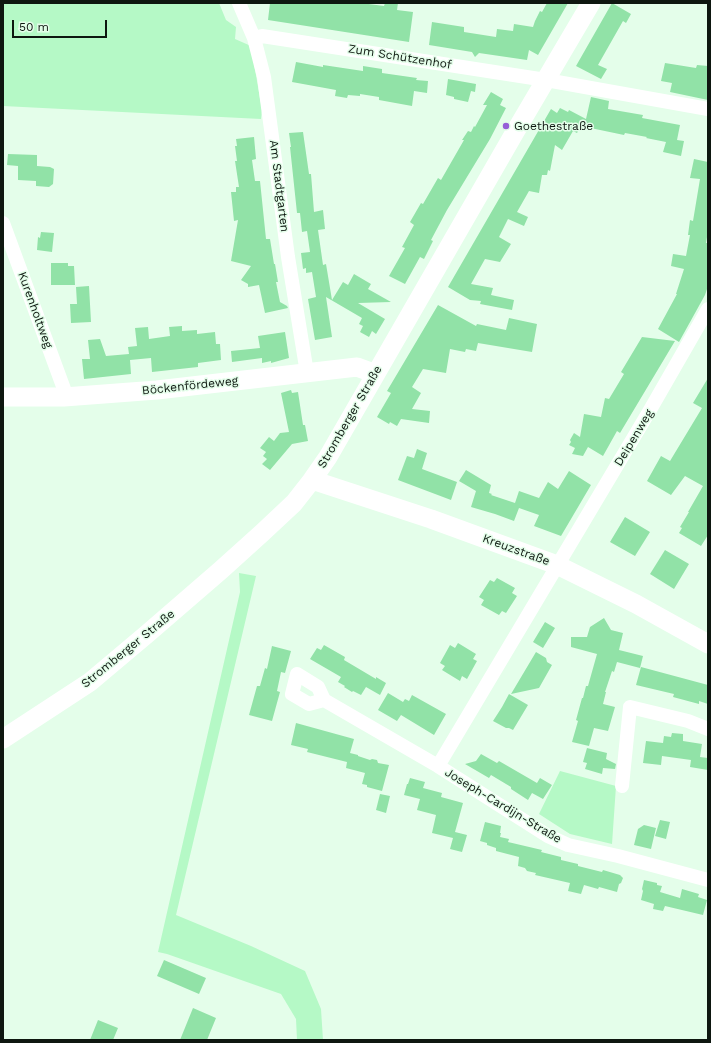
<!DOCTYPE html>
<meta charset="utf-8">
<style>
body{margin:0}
#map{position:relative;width:711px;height:1043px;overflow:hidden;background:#e4feea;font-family:"Work Sans",sans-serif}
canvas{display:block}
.frame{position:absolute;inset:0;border:4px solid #0e1710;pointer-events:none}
.scale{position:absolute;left:12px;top:20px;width:95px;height:18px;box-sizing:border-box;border:2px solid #0e1710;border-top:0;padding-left:5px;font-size:12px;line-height:14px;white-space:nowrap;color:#0e1710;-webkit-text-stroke:3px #e4feea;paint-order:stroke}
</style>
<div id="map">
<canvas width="711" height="1043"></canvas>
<div class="frame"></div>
<div class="scale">50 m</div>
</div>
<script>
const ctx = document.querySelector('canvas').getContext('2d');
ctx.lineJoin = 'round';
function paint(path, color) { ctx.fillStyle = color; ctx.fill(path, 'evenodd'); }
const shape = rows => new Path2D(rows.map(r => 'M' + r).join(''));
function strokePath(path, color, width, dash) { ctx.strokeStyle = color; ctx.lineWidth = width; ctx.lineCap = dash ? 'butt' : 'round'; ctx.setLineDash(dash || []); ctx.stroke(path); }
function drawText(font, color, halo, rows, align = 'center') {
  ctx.font = font + ' "Work Sans",sans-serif'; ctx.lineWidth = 3; ctx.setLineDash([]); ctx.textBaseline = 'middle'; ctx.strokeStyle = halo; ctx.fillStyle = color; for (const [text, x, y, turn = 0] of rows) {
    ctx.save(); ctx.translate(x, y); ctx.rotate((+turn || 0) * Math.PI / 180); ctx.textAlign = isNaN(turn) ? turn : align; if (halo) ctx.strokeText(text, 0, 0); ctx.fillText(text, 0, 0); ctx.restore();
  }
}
const green = shape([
 [3,3,219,3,226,20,236,27,235,39,251,46,262,110,261,119,3,106],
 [239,573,256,576,176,915,251,946,305,971,321,1009,323,1040,297,1040,296,1019,281,994,167,954,158,952,240,592],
 [560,771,616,786,612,844,570,834,539,814]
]);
const building = shape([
 [270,3,361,3,384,6,385,3,398,3,397,10,413,12,409,42,268,20],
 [547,3,568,3,538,55,529,50,527,60,479,53,475,57,472,52,429,45,432,22,464,27,464,32,496,37,497,29,513,31,514,24,533,27,535,21,540,11,542,12],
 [612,3,631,14,626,23,623,21,598,65,607,69,601,79,576,66],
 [296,62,323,67,323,65,363,71,363,66,382,69,382,73,417,78,416,80,428,81,427,93,414,91,412,106,379,100,379,97,360,94,360,96,348,95,347,98,335,96,336,90,292,82],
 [665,63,696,68,697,65,708,66,708,100,670,92,672,83,661,81],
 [448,79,476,84,475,92,471,91,468,102,454,99,454,97,446,95],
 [491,92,503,99,500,105,506,108,490,139,447,210,431,240,433,241,424,259,420,257,405,284,389,276,405,248,402,247,414,225,410,222,421,203,423,204,438,178,441,180,464,140,462,140,468,131,471,132,474,126,475,127,487,105,483,105],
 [591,97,609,101,608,109,643,115,642,118,680,125,677,140,684,141,681,156,663,152,666,142,646,138,647,137,625,133,624,135,581,126,577,133,573,131,562,150,555,145,550,171,548,170,547,175,542,175,539,193,529,191,517,212,528,217,524,226,508,219,499,237,511,244,500,262,485,259,471,284,493,288,491,295,514,300,512,310,480,304,481,301,470,300,448,287,551,109,557,113,560,108,568,112,569,110,586,119],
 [303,132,309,174,311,174,314,212,323,210,325,229,318,230,323,265,326,264,332,300,343,282,348,285,354,274,371,284,368,289,391,302,358,303,385,319,376,334,372,331,369,337,360,332,363,326,359,324,362,318,326,297,332,337,315,340,308,299,316,297,312,272,306,273,306,268,303,269,301,253,310,252,307,231,302,232,300,213,297,213,290,147,291,147,289,133],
 [254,137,256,159,252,160,255,181,260,181,266,239,270,239,274,264,275,264,278,282,276,282,280,302,287,306,288,308,265,313,259,285,248,287,248,284,241,280,251,266,231,261,238,220,234,221,231,192,236,192,236,187,239,187,235,161,237,161,235,146,237,146,236,139],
 [8,154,37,155,37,166,50,167,54,169,53,184,49,187,36,186,36,181,18,180,18,166,7,165],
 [694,159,708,162,708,231,706,243,708,243,708,286,705,295,679,342,658,329,677,294,676,294,684,269,671,266,673,254,686,256,690,235,688,235,690,220,693,221,700,179,690,178],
 [41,232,54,233,52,252,37,250,38,237,40,238],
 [51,263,68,263,68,266,74,266,75,285,51,285],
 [89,286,91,322,71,323,70,304,77,304,76,287],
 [438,305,476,326,477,324,506,330,509,318,537,324,532,352,478,343,476,351,466,349,465,352,450,349,446,373,423,369,412,387,421,393,412,409,430,411,429,423,401,419,397,426,390,422,389,424,377,417,391,393,387,391],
 [182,326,182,331,197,330,197,334,215,332,216,344,220,344,221,360,198,363,198,367,152,372,151,358,130,360,131,374,84,379,82,359,90,359,88,340,100,339,106,356,129,354,128,347,137,346,135,328,148,327,149,339,170,336,169,327],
 [285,332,289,358,271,363,271,361,262,363,262,358,232,362,231,351,260,348,258,336],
 [642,337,675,341,620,433,617,431,603,456,588,447,583,456,572,454,575,448,569,445,571,442,570,440,574,433,580,437,584,414,601,417,605,398,609,399,624,374,621,372],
 [708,378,708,535,701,546,679,533,682,528,680,527,689,512,688,512,703,486,685,476,671,495,647,481,661,456,670,461,702,408,693,403],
 [291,390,292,393,298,392,303,425,305,425,308,441,292,444,270,470,262,464,267,459,263,456,266,452,260,448,269,437,274,441,280,433,289,432,281,393],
 [417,449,427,453,422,469,457,482,451,500,398,480,407,456,414,458],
 [466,470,491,485,489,493,492,494,491,495,515,503,519,491,539,498,548,482,558,489,569,471,591,485,561,536,534,526,539,515,519,508,514,521,495,514,471,507,476,491,459,481],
 [625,517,650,532,635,556,610,542],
 [665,550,689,564,674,589,650,574],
 [497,578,515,588,512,593,517,596,506,613,502,611,499,615,481,605,484,600,479,597,490,580,494,582],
 [604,618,611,630,623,633,619,650,643,656,640,668,617,662,614,672,612,671,605,692,606,692,603,704,615,707,608,731,594,728,589,746,572,742,578,721,576,720,582,698,583,698,586,686,588,686,597,654,571,647,571,637,587,637,590,627],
 [545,622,555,628,543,648,533,642],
 [458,643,476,654,473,659,477,661,467,679,462,676,460,681,442,670,445,666,440,663,450,645,455,648],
 [324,645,345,657,344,660,376,679,376,677,386,683,380,695,366,687,361,695,353,691,352,692,344,687,345,686,338,682,341,677,310,659,317,648,321,650],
 [272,646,291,651,285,673,281,672,277,691,280,692,272,721,249,715,257,686,260,686,265,668,267,669],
 [536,652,546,658,547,662,552,665,539,688,511,694],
 [641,667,708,685,708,704,699,701,699,704,673,697,674,694,636,685],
 [388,693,403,702,405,699,409,701,412,695,446,714,434,735,401,715,397,721,378,710],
 [509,694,528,705,513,730,509,728,506,728,493,721,502,707],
 [296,723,354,739,350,753,358,755,358,756,370,760,372,759,377,760,378,763,389,765,382,791,367,787,367,785,362,784,365,773,346,768,347,762,307,752,308,749,291,745],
 [672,733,683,734,683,741,702,744,700,757,708,758,708,770,690,767,691,760,662,756,661,765,643,763,646,741,663,743,664,736,671,737],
 [587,748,607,753,606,759,616,764,615,769,603,768,602,774,585,769,587,763,583,762],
 [481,754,497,763,499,761,537,783,540,778,552,785,543,799,532,793,528,800,511,789,511,787,491,775,489,778,465,764,476,761],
 [410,778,425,782,423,788,442,793,441,797,463,803,455,832,467,835,462,852,450,849,453,838,432,833,436,815,417,810,420,799,404,795,407,784,408,784],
 [380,794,390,796,386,813,376,810],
 [660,820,670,822,666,839,655,836],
 [485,822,501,826,500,833,501,833,500,837,509,839,508,842,542,850,541,852,561,857,561,860,578,864,578,866,602,872,603,870,620,875,623,878,621,883,619,884,617,892,599,887,598,889,584,885,581,894,568,891,570,883,535,875,536,873,527,871,525,868,518,866,519,857,496,851,496,848,487,845,487,843,480,841],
 [644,825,656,828,651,849,634,845,638,829],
 [644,880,657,883,657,885,662,886,660,892,680,898,682,889,699,894,698,897,707,900,703,915,665,906,663,911,653,909,654,904,641,900,643,891,642,889],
 [164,960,206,978,199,994,157,976],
 [193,1008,216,1018,207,1040,180,1040],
 [98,1020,118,1028,113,1040,90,1040]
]);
const street = shape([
 [239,3,254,38,264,77,288,257,307,373],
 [254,38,262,36,546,80,708,109],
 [3,223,64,389,64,397],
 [324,700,309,704,292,694,297,674,318,687,324,700,438,766,650,410,708,309],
 [438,766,548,836,568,845,618,856,708,880],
 [622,786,630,707,688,721,708,729]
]);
const secondary = shape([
 [3,397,64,397,157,390,357,367,376,374],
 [312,480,431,519,557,565,636,604,708,644],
 [3,739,90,682,147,634,221,570,262,533,294,503,312,480,328,457,515,132,591,3]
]);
const markers = [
 [506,126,4,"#955fd7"]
];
const streetNames = [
 ["Zum Schützenhof",400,57,9],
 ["Am Stadtgarten",279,186,83],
 ["Kurenholtweg",35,310,70],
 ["Böckenfördeweg",190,386,-6],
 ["Stromberger Straße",350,417,-60],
 ["Deipenweg",634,438,-59],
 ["Kreuzstraße",516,550,20],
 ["Stromberger Straße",128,649,-39],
 ["Joseph-Cardijn-Straße",503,806,31]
];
const poiNames = [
 ["Goethestraße",514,126]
];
paint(green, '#b5f9c6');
paint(building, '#91e2a7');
strokePath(street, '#fff', 14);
strokePath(secondary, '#fff', 19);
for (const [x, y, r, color] of markers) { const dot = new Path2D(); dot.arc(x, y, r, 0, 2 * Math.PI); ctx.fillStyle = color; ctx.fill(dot); strokePath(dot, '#e4feea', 1.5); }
drawText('12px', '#0e1710', '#e4feea', streetNames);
drawText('12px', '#0e1710', '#e4feea', poiNames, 'left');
</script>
